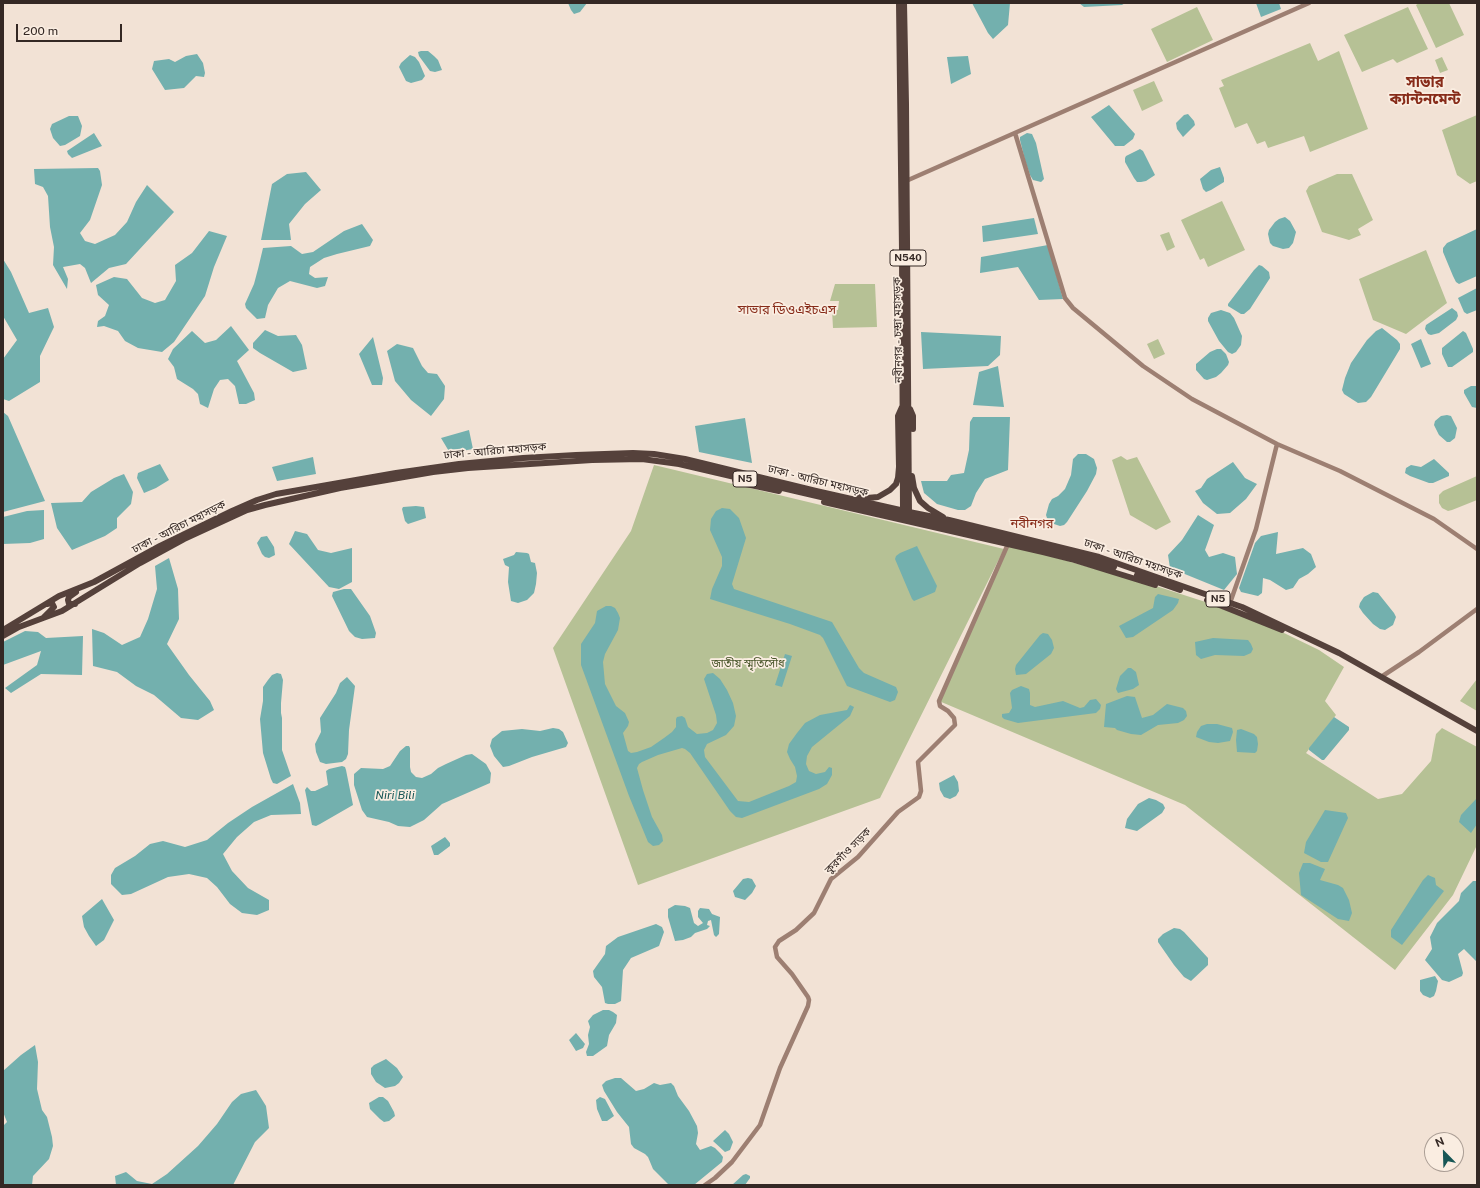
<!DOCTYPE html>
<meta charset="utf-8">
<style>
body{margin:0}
#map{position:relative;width:1480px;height:1188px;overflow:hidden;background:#f2e2d5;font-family:"Public Sans",sans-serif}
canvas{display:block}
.frame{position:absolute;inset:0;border:4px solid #342824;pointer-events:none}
.north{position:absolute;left:1424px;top:1132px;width:40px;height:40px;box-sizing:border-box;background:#faede1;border:1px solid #ab9e95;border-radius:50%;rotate:337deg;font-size:11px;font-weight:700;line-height:16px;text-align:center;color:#342824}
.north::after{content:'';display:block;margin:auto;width:14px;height:18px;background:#185756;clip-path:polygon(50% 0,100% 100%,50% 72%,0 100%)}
.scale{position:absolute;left:16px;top:24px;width:106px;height:18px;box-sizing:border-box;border:2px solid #342824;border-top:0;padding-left:5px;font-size:12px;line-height:14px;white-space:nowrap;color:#342824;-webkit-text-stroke:3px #faede1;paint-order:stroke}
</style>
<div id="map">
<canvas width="1480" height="1188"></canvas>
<div class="frame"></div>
<div class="north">N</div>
<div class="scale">200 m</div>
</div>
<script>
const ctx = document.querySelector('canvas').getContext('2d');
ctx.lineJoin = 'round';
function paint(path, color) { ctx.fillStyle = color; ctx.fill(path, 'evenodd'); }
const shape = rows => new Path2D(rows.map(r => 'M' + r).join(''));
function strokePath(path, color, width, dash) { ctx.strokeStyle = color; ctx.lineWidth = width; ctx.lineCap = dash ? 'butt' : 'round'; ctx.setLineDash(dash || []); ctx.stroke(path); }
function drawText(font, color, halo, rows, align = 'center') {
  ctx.font = font + ' "Public Sans","Noto Sans Bengali",sans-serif'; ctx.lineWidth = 3.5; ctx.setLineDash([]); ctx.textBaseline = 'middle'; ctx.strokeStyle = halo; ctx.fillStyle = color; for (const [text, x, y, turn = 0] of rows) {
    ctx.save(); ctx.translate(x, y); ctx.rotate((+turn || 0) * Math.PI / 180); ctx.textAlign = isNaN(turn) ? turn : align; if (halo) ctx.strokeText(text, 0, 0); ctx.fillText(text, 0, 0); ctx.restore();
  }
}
const green = shape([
 [1419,3,1449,3,1464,35,1436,48,1416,5],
 [1197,7,1213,40,1167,62,1151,29],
 [1408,7,1428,49,1397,63,1393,59,1362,72,1344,35],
 [1310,43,1318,61,1339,51,1368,129,1310,152,1304,136,1268,148,1265,141,1257,144,1247,123,1235,128,1219,88,1224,86,1221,80],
 [1442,57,1448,70,1440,73,1435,60],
 [1154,81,1163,101,1142,111,1133,90],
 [1477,115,1477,181,1470,184,1457,175,1442,130],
 [1337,174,1352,174,1373,220,1358,229,1361,235,1349,240,1322,232,1306,191,1309,186],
 [1222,201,1245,250,1208,267,1204,258,1200,260,1181,220],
 [1169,232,1175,247,1167,251,1160,235],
 [1426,250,1447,303,1406,334,1373,320,1359,279],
 [835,284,875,284,877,327,833,328,832,310,838,310,839,301,830,301],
 [1158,339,1165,354,1154,359,1147,344],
 [1121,456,1127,460,1137,457,1171,522,1156,530,1130,515,1112,460],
 [654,465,1004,549,880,798,638,885,553,648,631,531],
 [1477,476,1477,500,1452,510,1448,511,1442,508,1439,503,1439,495,1443,491],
 [1008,544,1159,587,1249,616,1319,650,1344,667,1325,701,1336,715,1306,753,1378,799,1402,794,1431,761,1436,734,1442,728,1477,747,1477,845,1453,895,1395,970,1185,805,939,701],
 [1477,679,1477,711,1460,701]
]);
const water = shape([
 [568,3,587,3,580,12,574,14,571,10],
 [972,3,1010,3,1008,25,993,39,988,33],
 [1079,3,1125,3,1122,5,1084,7],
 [1256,3,1279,3,1281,9,1261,17],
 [421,51,428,51,434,56,438,60,442,70,435,72,430,71,419,56,418,52],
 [197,54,203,63,205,73,204,77,196,76,184,88,165,90,152,69,154,61,169,59,175,62,186,56],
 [410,55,415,57,419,62,425,76,422,80,411,83,406,81,399,67,401,63],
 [968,56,971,74,951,84,947,57],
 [1109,105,1135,134,1133,139,1124,146,1115,146,1091,117],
 [1188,114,1194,121,1195,125,1183,137,1177,129,1176,123,1184,115],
 [69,116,78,116,82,126,80,136,65,145,60,146,53,138,50,129,52,124],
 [94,133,102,146,72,158,68,154,67,151],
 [1027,133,1032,134,1036,143,1044,179,1041,182,1033,180,1030,175,1025,160,1020,140,1020,137],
 [1140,149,1143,151,1155,175,1146,181,1141,182,1137,182,1134,178,1125,162,1125,158,1126,156],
 [1220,167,1224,178,1224,182,1211,190,1206,192,1203,189,1200,179,1211,170],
 [98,168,100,171,102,185,90,220,80,233,85,241,95,244,115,235,127,222,136,202,147,185,174,212,126,264,109,268,91,283,85,268,80,264,63,267,68,279,67,289,53,265,54,247,50,227,48,196,43,187,35,184,34,169],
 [306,172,321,190,305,204,289,224,291,240,261,240,272,184,287,174],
 [1285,217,1290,221,1296,232,1293,243,1289,248,1283,249,1273,246,1270,243,1268,234,1269,230,1275,222,1279,219],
 [1034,218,1038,234,983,242,982,226],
 [362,224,373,240,370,246,337,254,324,258,310,267,309,274,315,278,328,277,325,286,317,288,290,281,278,288,268,305,265,318,257,319,246,308,245,304,254,284,258,269,263,248,291,246,302,254,313,252,344,231],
 [1477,229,1477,276,1459,284,1456,282,1453,276,1443,252,1443,248,1447,243],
 [209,231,227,236,214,267,205,296,174,342,162,352,138,348,125,341,118,331,104,326,97,327,98,321,105,316,109,305,98,295,96,285,114,277,127,279,142,298,155,303,165,300,176,281,175,265,192,253],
 [1048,245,1063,299,1039,300,1018,267,980,273,981,257],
 [3,259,11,272,29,313,48,308,54,327,40,356,40,382,9,401,3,399,3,359,17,340,3,316],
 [1259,265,1262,266,1269,272,1270,278,1250,309,1244,314,1241,314,1228,306,1228,304,1254,270],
 [1477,288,1477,310,1467,314,1464,312,1458,298],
 [1452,308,1457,312,1458,316,1456,320,1439,333,1431,335,1428,334,1425,329,1426,325],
 [1221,310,1230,313,1234,318,1242,336,1241,345,1236,352,1232,354,1228,352,1219,341,1208,321,1208,318,1211,313],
 [231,326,249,350,237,361,254,393,255,400,246,404,239,404,235,386,228,379,220,380,214,389,208,408,200,404,198,394,193,389,177,379,174,367,168,359,173,349,192,331,205,343,216,340],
 [1382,328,1397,340,1400,344,1400,349,1371,397,1366,402,1358,403,1344,394,1342,390,1345,378,1351,363,1367,340,1376,331],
 [265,330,278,336,296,335,302,345,307,369,293,372,260,353,253,348,253,343],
 [1463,331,1466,333,1473,349,1473,352,1452,367,1448,367,1442,354,1442,348],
 [921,332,1001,336,1000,355,988,366,923,369],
 [373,337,383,378,382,385,372,385,359,354],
 [1421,339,1431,364,1421,368,1411,344],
 [397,344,413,348,422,366,428,373,437,374,445,386,444,399,431,416,411,400,395,381,387,351],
 [1217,349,1221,349,1226,354,1229,362,1228,365,1221,373,1216,377,1207,380,1204,379,1196,370,1196,364,1210,352],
 [998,366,1004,407,973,405,979,372],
 [1471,386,1477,386,1477,408,1472,407,1464,393,1464,390],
 [3,412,8,416,45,501,3,512],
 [1447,415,1451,416,1457,428,1455,438,1450,442,1447,442,1439,435,1434,425,1435,421,1441,416],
 [973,417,1010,417,1008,470,985,479,976,493,971,506,965,510,958,510,937,504,930,498,924,493,921,481,947,481,951,475,964,473,969,450,970,422],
 [745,418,752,463,699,452,695,426],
 [469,430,473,449,450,453,441,438],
 [1078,454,1086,454,1094,459,1097,468,1096,474,1087,491,1067,522,1064,525,1060,526,1051,523,1047,518,1046,515,1049,504,1052,499,1058,496,1065,489,1071,475,1073,459],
 [313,457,316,474,277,481,272,467],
 [1434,459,1449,473,1449,476,1433,483,1429,483,1410,476,1405,473,1406,468,1411,465,1421,467],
 [1233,462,1245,478,1257,484,1246,499,1230,513,1217,514,1203,503,1195,491,1201,488,1207,479],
 [160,464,169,480,156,488,144,493,137,478,138,473],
 [124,474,133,492,131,504,117,518,117,528,105,536,72,550,57,528,51,503,82,502,91,492,114,478],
 [416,506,424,507,426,518,408,524,405,521,402,509,403,507],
 [722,508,730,509,739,518,746,538,732,584,734,589,832,622,859,668,864,673,896,687,898,692,895,700,890,702,847,686,823,638,820,635,790,624,710,599,712,589,722,566,722,557,710,530,711,519,716,511],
 [44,510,44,539,30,543,3,544,3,517,27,511],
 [1198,515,1214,525,1205,550,1209,557,1223,553,1235,557,1237,574,1224,590,1170,568,1168,555,1182,540],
 [295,531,307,534,318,550,331,553,352,548,352,582,339,589,329,587,289,544],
 [1278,532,1276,554,1303,548,1311,554,1316,567,1308,574,1299,579,1293,588,1286,590,1270,580,1263,578,1262,593,1258,596,1241,592,1239,588,1255,543,1261,536],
 [267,536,274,547,275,555,269,558,265,557,262,554,257,543,261,537],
 [917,546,937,586,935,592,914,601,912,599,895,559,896,556,900,553],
 [516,552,527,553,529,554,531,562,535,563,537,573,536,584,534,593,527,600,518,603,511,601,508,582,509,567,505,565,503,559,514,555],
 [169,558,178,589,179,619,167,644,189,675,210,701,214,710,198,720,181,718,154,695,136,686,117,672,93,666,92,629,104,633,122,645,140,637,148,619,157,589,155,566],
 [344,589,351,589,370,616,376,633,375,638,362,639,355,637,349,631,332,596,333,592],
 [1373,592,1378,593,1394,613,1396,617,1393,625,1385,630,1380,629,1373,624,1363,613,1359,607,1360,603,1364,597],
 [1158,594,1179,599,1178,603,1173,610,1133,637,1126,638,1119,626,1153,608,1155,597],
 [606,606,611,606,615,608,618,613,620,618,618,630,605,654,603,662,605,684,616,706,625,713,629,722,628,726,623,733,628,751,631,753,637,752,651,747,664,738,672,732,676,727,676,719,677,717,682,716,685,718,688,727,697,734,707,733,713,730,717,723,716,715,704,679,707,674,713,673,720,679,727,690,733,703,736,716,734,726,726,735,707,744,704,750,705,757,738,801,749,802,789,786,796,782,797,776,795,767,790,759,787,752,789,744,797,733,805,723,820,715,847,710,850,705,854,707,850,716,812,747,807,756,806,764,809,771,816,774,825,772,829,767,832,768,832,775,827,784,819,789,742,818,736,817,730,811,690,753,685,749,682,748,658,755,642,762,639,764,637,768,643,790,652,817,662,835,663,841,659,845,653,846,648,842,629,796,581,665,581,644,595,623,597,611],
 [25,631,38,632,46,638,83,636,82,675,41,674,11,693,5,688,37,665,41,651,3,665,3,642],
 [1043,633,1048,634,1052,640,1054,648,1051,654,1026,674,1016,675,1015,669,1016,665,1040,635],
 [1213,638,1248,640,1251,644,1253,649,1251,653,1244,656,1215,655,1201,659,1196,655,1195,642],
 [785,654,792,656,782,687,775,685],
 [1128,668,1131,668,1136,672,1139,685,1133,689,1118,693,1116,689,1120,676],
 [277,673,281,674,283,680,281,703,281,713,282,718,282,750,291,776,277,784,273,783,271,779,263,753,260,719,263,701,263,687,268,680,272,675],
 [347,677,355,686,349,730,348,754,346,759,342,762,326,764,320,762,316,752,315,744,321,732,320,718,336,693,340,683],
 [1021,686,1029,689,1030,693,1030,705,1035,707,1063,701,1080,708,1084,707,1090,700,1096,699,1101,705,1100,709,1096,713,1018,723,1004,719,1002,717,1002,714,1009,713,1012,708,1010,693,1012,690],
 [1127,696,1135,697,1142,718,1153,715,1167,704,1183,708,1186,711,1187,716,1184,720,1178,723,1158,725,1141,735,1131,734,1117,730,1115,728,1104,727,1106,704],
 [1334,717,1349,727,1349,730,1324,760,1322,760,1309,750,1309,748],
 [1207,724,1217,724,1232,728,1233,732,1230,741,1218,743,1209,742,1196,737,1197,732,1201,726],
 [553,728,559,729,563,732,568,743,566,747,532,757,509,766,503,767,494,756,490,746,492,739,502,731,522,729,540,731],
 [1241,729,1254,734,1257,737,1258,744,1257,751,1255,753,1237,752,1236,740,1237,730],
 [406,746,409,746,410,748,410,767,411,772,416,777,422,778,431,774,438,768,446,764,466,755,472,754,486,764,491,773,490,783,442,804,424,820,410,827,398,826,389,822,367,817,362,810,354,785,354,774,361,768,383,769,390,766,400,751],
 [342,766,345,767,346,770,353,805,320,824,316,826,312,825,305,790,307,787,311,791,315,791,328,785,326,771,329,769],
 [954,775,958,782,959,791,956,796,950,799,944,797,940,790,939,783],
 [293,784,300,803,301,814,271,815,254,822,237,837,223,854,232,871,248,888,269,900,269,910,257,915,242,913,230,904,217,887,207,878,189,874,168,877,131,894,122,895,111,884,111,875,115,868,135,856,150,844,163,841,185,847,207,840,228,823,252,807],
 [1149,798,1156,800,1163,804,1165,808,1162,813,1137,831,1125,828,1127,819,1138,804],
 [1477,798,1477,824,1471,833,1459,822,1461,815],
 [1325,810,1346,813,1348,818,1328,862,1321,862,1304,853,1306,842],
 [445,837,450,843,450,846,438,855,434,855,431,846],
 [1303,863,1310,863,1325,869,1320,880,1338,885,1343,888,1349,900,1352,913,1349,921,1338,919,1301,895,1299,873],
 [1428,875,1435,878,1436,885,1444,891,1402,945,1391,937,1391,930,1423,880],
 [748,878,752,879,756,886,752,893,745,900,735,897,733,891,743,879],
 [1473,881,1477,881,1477,962,1464,949,1458,954,1463,973,1462,976,1449,982,1442,980,1425,960,1432,949,1430,937,1437,923,1459,901,1461,893],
 [102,899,114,920,104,940,96,946,89,936,84,927,82,916],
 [675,905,685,906,690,908,694,923,698,926,703,923,698,917,698,911,700,908,709,909,712,914,720,917,719,934,716,937,714,935,711,920,708,921,707,925,710,926,707,929,695,933,691,937,683,940,675,941,668,917,668,909],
 [656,924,662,927,664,932,659,946,631,958,623,970,621,1001,615,1004,608,1004,605,1003,602,987,594,977,593,971,605,954,606,946,618,937],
 [1174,928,1180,929,1184,932,1208,958,1208,965,1191,981,1184,977,1174,965,1158,942,1158,939,1163,934],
 [1435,976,1438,981,1436,991,1434,996,1430,998,1423,995,1420,991,1420,980],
 [603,1010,609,1010,613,1012,617,1015,616,1023,609,1035,607,1046,593,1056,587,1056,586,1052,589,1044,588,1035,590,1027,588,1021,593,1015],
 [576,1033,585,1044,583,1048,576,1051,569,1040],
 [35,1045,38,1062,37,1089,42,1110,47,1117,52,1137,53,1146,49,1159,33,1176,32,1185,3,1185,3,1126,7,1122,3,1112,3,1071,21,1055],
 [386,1059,397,1068,403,1077,399,1083,395,1086,385,1088,376,1082,371,1074,371,1068,374,1065],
 [615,1078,621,1078,636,1091,644,1089,654,1083,660,1085,671,1083,674,1086,678,1096,689,1111,697,1126,698,1133,696,1144,700,1150,711,1146,715,1148,720,1153,723,1157,722,1162,694,1185,669,1185,653,1169,648,1157,645,1154,634,1148,631,1144,629,1127,617,1112,604,1091,602,1085,606,1081],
 [256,1090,266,1106,269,1128,255,1142,233,1185,116,1185,115,1176,126,1172,137,1181,152,1184,167,1174,198,1146,217,1124,232,1102,241,1094],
 [379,1097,383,1097,388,1101,394,1112,395,1116,389,1121,384,1122,380,1119,370,1109,369,1103],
 [600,1097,605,1099,614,1116,607,1121,602,1121,597,1109,596,1100],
 [725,1130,729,1134,733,1142,730,1150,725,1152,713,1141],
 [746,1174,750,1176,750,1178,745,1185,732,1185,743,1175]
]);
const secondary = shape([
 [1015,133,1065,298,1073,308,1143,366,1192,399,1277,444,1340,471,1434,519,1477,549],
 [906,181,1309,3],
 [1230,603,1256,529,1277,444],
 [1381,677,1419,652,1477,609],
 [705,1185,715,1178,732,1162,760,1125,780,1068,808,1006,809,1000,808,997,792,974,777,957,775,947,779,941,796,930,814,913,831,879,858,857,898,812,919,797,921,791,918,762,955,725,954,718,948,711,940,706,939,701,1008,544]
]);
const highway = shape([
 [899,3,902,250,903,513],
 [904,3,906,104,909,515],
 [910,409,913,416,913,429],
 [912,476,914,488,920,501,928,508,943,517],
 [735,480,746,484,779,491],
 [858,497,867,498,878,497,890,490,896,484,898,478,899,467,898,416,902,407],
 [824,502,1043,552,1071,559,1155,585],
 [1137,575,1180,590],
 [1207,600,1282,630],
 [75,604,69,604,68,600,69,597,76,592],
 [44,617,54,607,52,603,47,604],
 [3,630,59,596,94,582,160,546,232,511,257,500,276,494,396,473,459,464,523,458,576,455,633,453,654,454,685,459,816,491,909,512,949,520,1099,557,1242,607,1339,653,1477,731],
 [3,636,19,627,62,611,140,563,184,539,247,510,265,505,340,488,433,472,468,468,592,460,642,459,679,464,890,513,1060,551,1114,567]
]);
const shields = [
 [908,258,36],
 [745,479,24],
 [1218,599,24]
];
const shieldNames = [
 ["N540",908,258],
 ["N5",745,479],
 ["N5",1218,599]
];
const streetNames = [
 ["নবীনগর - চন্দ্রা মহাসড়ক",898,330,-91],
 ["ঢাকা - আরিচা মহাসড়ক",495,451,-5],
 ["ঢাকা - আরিচা মহাসড়ক",818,481,14],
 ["ঢাকা - আরিচা মহাসড়ক",179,527,-27],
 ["ঢাকা - আরিচা মহাসড়ক",1133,559,19],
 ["কুরগাঁও সড়ক",848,851,-45]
];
const parkNames = [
 ["জাতীয় স্মৃতিসৌধ",748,664]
];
const waterNames = [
 ["Niri Bili",395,795]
];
const quarterNames = [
 ["সাভার ডিওএইচএস",787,310],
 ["নবীনগর",1032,524]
];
const districtNames = [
 ["সাভার",1425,82],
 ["ক্যান্টনমেন্ট",1425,99]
];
paint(green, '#b6c195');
paint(water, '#73b0ae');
strokePath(secondary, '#9d7f72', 4.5);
strokePath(highway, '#55413b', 6);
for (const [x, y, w] of shields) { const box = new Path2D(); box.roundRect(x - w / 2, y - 8, w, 16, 3); ctx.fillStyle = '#faede1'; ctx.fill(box); strokePath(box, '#342824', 1); }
drawText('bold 10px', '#342824', null, shieldNames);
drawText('11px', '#342824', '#faede1', streetNames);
drawText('11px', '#465327', '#faede1', parkNames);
drawText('italic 12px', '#185756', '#faede1', waterNames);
drawText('13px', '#872b19', '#faede1', quarterNames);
drawText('bold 15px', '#872b19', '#faede1', districtNames);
</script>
